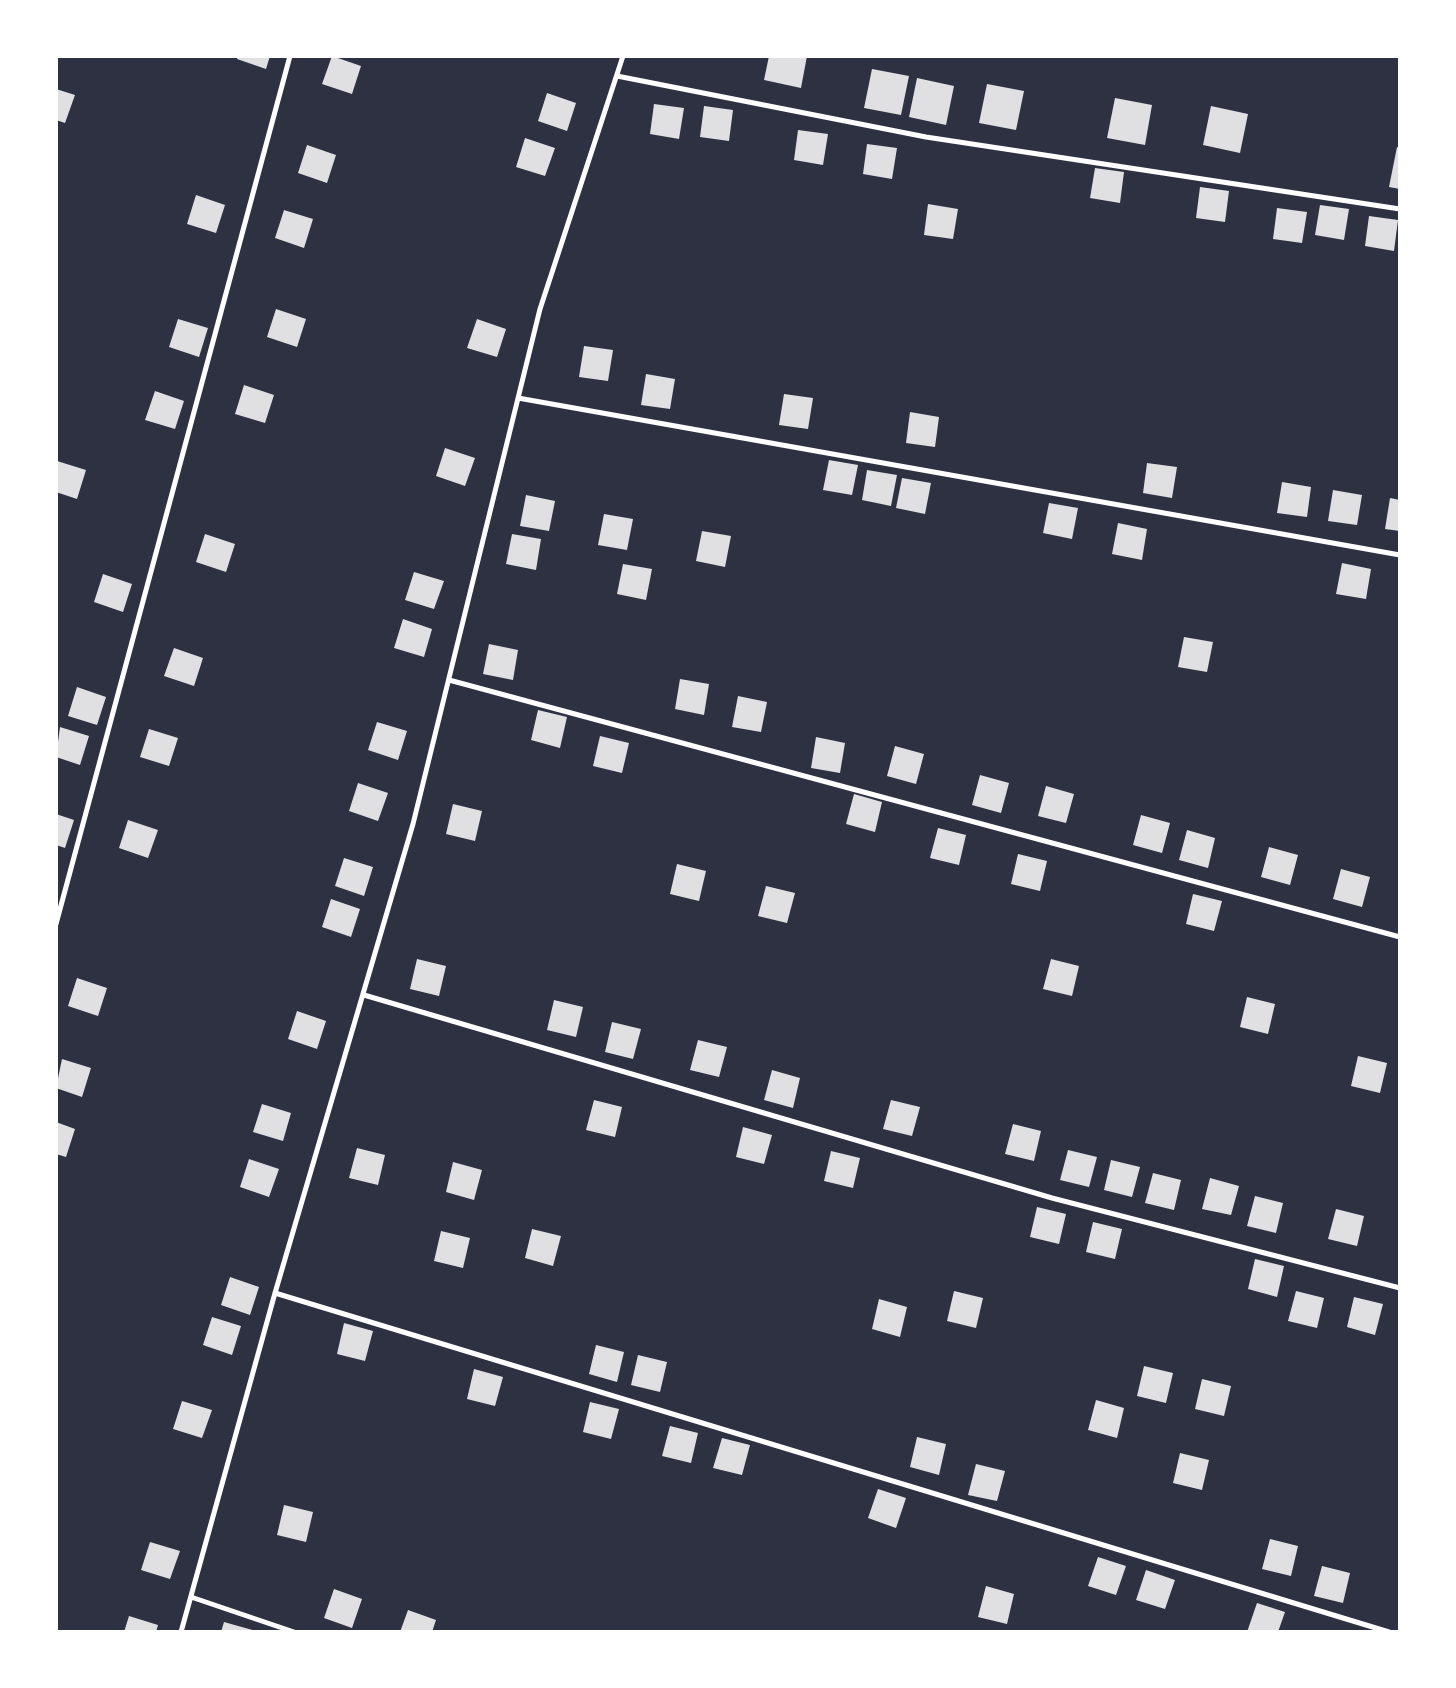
<!DOCTYPE html>
<style>
body{margin:0}
#map{position:relative;width:1456px;height:1688px;overflow:hidden;background:#2d3142;font-family:"Exo 2",sans-serif}
canvas{display:block}
.frame{position:absolute;inset:0;border:58px solid #fff;pointer-events:none}
</style>
<div id="map">
<canvas width="1456" height="1688"></canvas>
<div class="frame"></div>
</div>
<script>
const ctx = document.querySelector('canvas').getContext('2d');
ctx.lineJoin = 'round';
function paint(path, color) { ctx.fillStyle = color; ctx.fill(path, 'evenodd'); }
const shape = rows => new Path2D(rows.map(r => 'M' + r).join(''));
function strokePath(path, color, width, dash) { ctx.strokeStyle = color; ctx.lineWidth = width; ctx.lineCap = dash ? 'butt' : 'round'; ctx.setLineDash(dash || []); ctx.stroke(path); }
const building = shape([
 [238,56,270,56,266,69,237,59],
 [332,56,361,66,352,94,322,84],
 [769,56,807,56,801,88,764,80],
 [872,69,909,76,901,115,864,108],
 [917,78,954,86,946,125,909,117],
 [987,84,1024,91,1016,130,979,123],
 [56,89,75,95,65,123,56,120],
 [547,93,576,103,567,131,538,121],
 [1115,98,1152,105,1145,145,1107,138],
 [654,104,684,108,679,139,650,134],
 [704,106,733,110,729,141,700,137],
 [1211,106,1248,114,1240,153,1203,145],
 [798,130,828,134,823,165,794,160],
 [525,138,555,148,545,176,516,167],
 [867,144,897,148,892,179,863,174],
 [307,145,336,155,327,183,298,173],
 [1397,147,1400,148,1400,189,1389,187],
 [1095,168,1124,172,1120,203,1090,198],
 [1200,187,1229,191,1225,222,1196,218],
 [196,195,225,205,216,233,187,224],
 [928,204,958,209,953,239,924,235],
 [1320,205,1349,209,1344,240,1315,235],
 [1277,208,1307,212,1302,243,1273,239],
 [284,210,313,219,304,248,275,238],
 [1369,216,1398,220,1394,251,1365,246],
 [276,309,306,319,297,347,267,337],
 [178,319,208,328,199,357,169,347],
 [477,319,506,329,497,357,467,348],
 [584,346,613,350,608,381,579,377],
 [646,374,675,379,670,409,641,405],
 [244,385,274,395,265,423,235,414],
 [155,391,184,401,175,429,145,420],
 [784,394,813,398,808,429,779,425],
 [910,412,939,417,935,447,906,443],
 [445,448,475,458,465,486,436,476],
 [829,460,858,465,852,495,823,490],
 [57,461,86,470,77,499,56,492],
 [1147,463,1177,467,1172,498,1143,493],
 [867,470,897,475,891,506,862,500],
 [902,478,931,483,925,514,896,508],
 [1282,482,1311,487,1307,517,1277,513],
 [1333,490,1362,495,1357,525,1328,521],
 [526,495,555,501,549,531,520,526],
 [1390,498,1400,500,1400,531,1385,529],
 [1049,503,1078,508,1072,539,1043,533],
 [604,514,633,519,627,550,598,545],
 [1118,523,1147,529,1142,560,1112,554],
 [702,531,731,536,725,567,696,561],
 [205,534,235,544,226,572,196,562],
 [512,534,541,539,536,570,506,564],
 [1342,563,1371,569,1366,599,1336,594],
 [623,564,652,569,646,600,617,594],
 [414,572,444,581,434,609,405,600],
 [103,574,132,584,123,612,94,602],
 [403,619,432,629,424,657,394,648],
 [1184,637,1213,642,1207,672,1178,667],
 [489,644,518,650,513,680,483,674],
 [174,648,203,658,194,686,164,676],
 [680,679,709,684,704,715,675,709],
 [77,687,106,697,97,725,68,716],
 [738,696,767,702,761,732,732,727],
 [538,710,567,717,560,748,531,740],
 [377,722,407,731,398,760,368,750],
 [60,727,89,736,80,765,56,757],
 [149,729,178,738,169,766,140,757],
 [600,736,629,743,622,773,593,766],
 [816,737,845,743,840,773,811,768],
 [895,746,924,754,916,784,887,776],
 [980,775,1009,783,1001,813,972,805],
 [358,783,388,793,378,821,349,811],
 [1046,786,1074,794,1066,823,1038,816],
 [854,794,882,802,875,832,846,824],
 [453,804,482,811,475,841,446,834],
 [56,814,74,820,65,848,56,845],
 [1141,815,1170,823,1162,853,1133,845],
 [128,820,158,830,148,858,119,848],
 [938,828,966,835,959,865,930,858],
 [1187,830,1215,838,1208,868,1179,860],
 [1269,847,1298,855,1290,885,1261,877],
 [1018,854,1047,861,1040,891,1011,884],
 [344,858,373,867,364,896,335,886],
 [677,864,706,871,699,901,670,894],
 [1341,869,1370,877,1362,907,1333,899],
 [766,886,795,893,787,923,758,916],
 [1193,894,1222,901,1214,931,1186,924],
 [331,899,360,909,351,937,322,927],
 [417,959,446,966,439,996,410,989],
 [1051,959,1079,966,1072,996,1043,989],
 [77,978,107,988,98,1016,68,1006],
 [1247,997,1275,1004,1268,1034,1240,1027],
 [554,1000,583,1007,576,1037,547,1030],
 [297,1011,326,1021,317,1049,288,1039],
 [612,1022,641,1029,633,1059,605,1052],
 [698,1040,727,1047,719,1077,690,1070],
 [1358,1056,1387,1063,1380,1093,1351,1086],
 [62,1059,91,1068,82,1097,56,1088],
 [772,1070,800,1078,793,1108,764,1100],
 [594,1100,622,1107,615,1137,586,1130],
 [891,1100,920,1107,912,1136,883,1129],
 [262,1104,291,1113,283,1141,253,1132],
 [56,1122,75,1129,66,1157,56,1154],
 [1013,1124,1041,1131,1034,1161,1005,1154],
 [743,1127,772,1135,764,1164,736,1157],
 [357,1148,385,1155,378,1185,349,1178],
 [1068,1150,1097,1157,1089,1187,1060,1180],
 [831,1151,860,1158,853,1188,824,1181],
 [249,1159,279,1169,269,1197,240,1187],
 [1111,1160,1140,1167,1132,1197,1104,1190],
 [453,1162,482,1170,474,1200,446,1192],
 [1153,1173,1181,1180,1174,1210,1145,1203],
 [1210,1178,1239,1186,1231,1215,1202,1209],
 [1255,1196,1283,1203,1276,1233,1247,1226],
 [1037,1207,1066,1214,1059,1244,1030,1237],
 [1336,1209,1364,1216,1357,1246,1328,1239],
 [1093,1222,1122,1229,1115,1259,1086,1252],
 [532,1229,561,1236,553,1266,525,1258],
 [441,1231,470,1238,463,1268,434,1261],
 [1255,1259,1284,1266,1277,1297,1248,1289],
 [230,1277,259,1287,250,1315,221,1305],
 [954,1291,983,1298,976,1328,947,1321],
 [1296,1291,1324,1298,1317,1328,1288,1321],
 [1354,1297,1383,1304,1375,1335,1347,1327],
 [879,1299,907,1307,900,1337,872,1329],
 [212,1317,241,1326,232,1355,203,1345],
 [344,1323,373,1331,365,1361,337,1354],
 [596,1345,624,1352,617,1382,589,1374],
 [638,1355,667,1362,660,1392,631,1385],
 [1144,1366,1173,1373,1166,1403,1137,1396],
 [474,1369,503,1377,495,1406,467,1399],
 [1202,1379,1231,1386,1224,1416,1195,1409],
 [1096,1400,1124,1408,1117,1438,1088,1430],
 [182,1401,212,1410,202,1438,173,1429],
 [590,1402,619,1409,611,1439,583,1432],
 [670,1426,698,1433,691,1463,662,1456],
 [917,1437,946,1444,939,1475,910,1467],
 [722,1438,750,1445,742,1475,713,1468],
 [1180,1453,1209,1460,1202,1490,1173,1483],
 [976,1464,1005,1471,997,1501,968,1495],
 [878,1489,906,1498,896,1528,868,1518],
 [284,1505,313,1512,306,1542,277,1535],
 [1270,1539,1298,1546,1291,1576,1262,1569],
 [150,1542,180,1551,170,1579,141,1570],
 [1098,1557,1126,1566,1116,1595,1088,1586],
 [1322,1566,1350,1573,1343,1603,1314,1596],
 [1146,1570,1175,1580,1165,1609,1136,1600],
 [986,1586,1014,1594,1007,1624,978,1617],
 [334,1589,362,1599,352,1628,324,1618],
 [1257,1603,1285,1612,1278,1632,1247,1632],
 [408,1610,436,1620,432,1632,400,1632],
 [129,1616,158,1625,156,1632,124,1632],
 [224,1622,256,1631,256,1632,221,1632]
]);
const service = shape([
 [617,76,926,137,1400,209],
 [518,398,1400,555],
 [449,680,1400,937],
 [56,924,290,56],
 [364,995,1052,1198,1400,1288],
 [275,1293,1389,1632],
 [191,1597,294,1632],
 [181,1632,275,1293,413,824,540,309,623,56]
]);
paint(building, '#e0e0e3');
strokePath(service, '#fff', 5);
</script>
